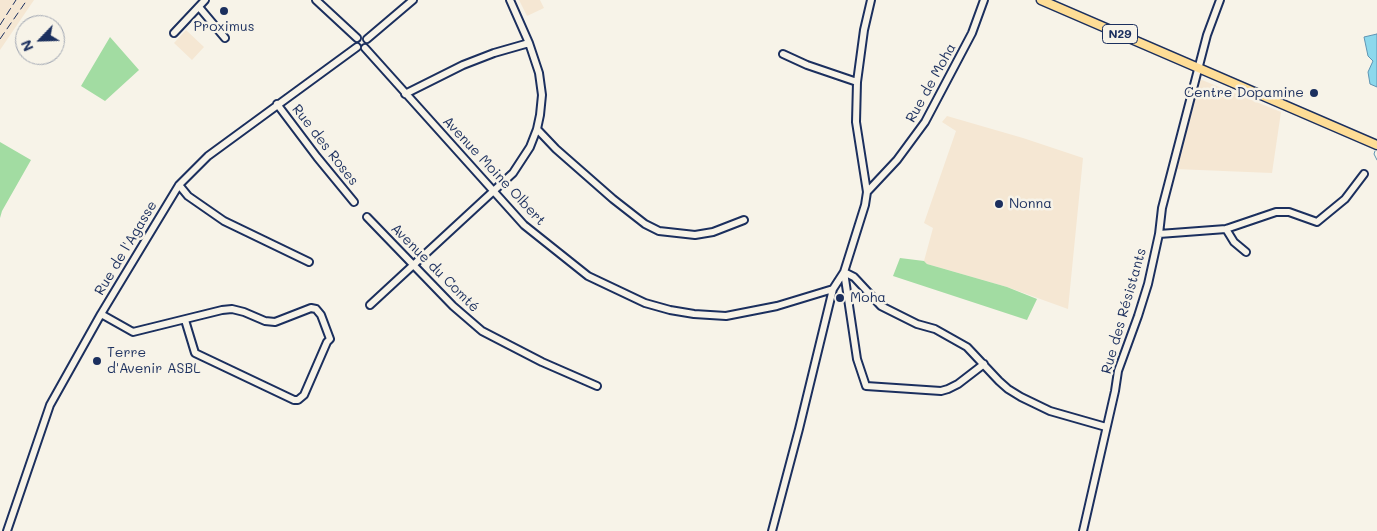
<!DOCTYPE html>
<meta charset="utf-8">
<style>
body{margin:0}
#map{position:relative;width:1377px;height:531px;overflow:hidden;background:#f7f3e8;font-family:Mali,sans-serif}
canvas{display:block}
.north{position:absolute;left:15px;top:15px;width:50px;height:50px;box-sizing:border-box;background:#f7f3e8;border:1px solid #9fa5b1;border-radius:50%;rotate:246deg;font-size:14px;font-weight:700;line-height:20px;text-align:center;color:#1b2f5e}
.north::after{content:'';display:block;margin:auto;width:18px;height:22px;background:#1b2f5e;clip-path:polygon(50% 0,100% 100%,50% 72%,0 100%)}
</style>
<div id="map">
<canvas width="1377" height="531"></canvas>
<div class="north">N</div>
</div>
<script>
const ctx = document.querySelector('canvas').getContext('2d');
ctx.lineJoin = 'round';
function paint(path, color) { ctx.fillStyle = color; ctx.fill(path, 'evenodd'); }
const shape = rows => new Path2D(rows.map(r => 'M' + r).join(''));
function strokePath(path, color, width, dash) { ctx.strokeStyle = color; ctx.lineWidth = width; ctx.lineCap = dash ? 'butt' : 'round'; ctx.setLineDash(dash || []); ctx.stroke(path); }
function drawText(font, color, halo, rows, align = 'center') {
  ctx.font = font + ' Mali,sans-serif'; ctx.lineWidth = 5; ctx.setLineDash([]); ctx.textBaseline = 'middle'; ctx.strokeStyle = halo; ctx.fillStyle = color; for (const [text, x, y, turn = 0] of rows) {
    ctx.save(); ctx.translate(x, y); ctx.rotate((+turn || 0) * Math.PI / 180); ctx.textAlign = isNaN(turn) ? turn : align; if (halo) ctx.strokeText(text, 0, 0); ctx.fillText(text, 0, 0); ctx.restore();
  }
}
const built = shape([
 [0,0,34,0,0,50],
 [519,0,540,0,544,8,527,16],
 [186,30,204,47,192,60,174,43],
 [1202,80,1281,112,1272,173,1175,169,1198,81],
 [947,116,1023,138,1083,158,1068,309,1007,287,927,264,924,261,933,228,924,223,956,131,942,122]
]);
const green = shape([
 [110,37,139,70,105,101,81,86],
 [0,142,31,160,2,211,0,218],
 [900,258,924,261,927,264,1007,287,1037,299,1027,320,893,276]
]);
const water = shape([
 [1377,34,1377,87,1370,84,1368,72,1373,61,1368,56,1364,37,1377,34]
]);
const stream = shape([
 [1375,151,1374,154,1377,160]
]);
const minor = shape([
 [316,0,357,38],
 [871,0,864,30,857,82,856,122,867,192,865,205,844,272,857,359,866,386,941,391,948,389,958,384,984,364],
 [199,7,225,38],
 [174,33,205,0],
 [367,39,413,0],
 [365,48,524,225,588,276,645,303,670,310,694,314,726,316,777,306,833,289,844,272],
 [783,54,807,65,857,82],
 [405,94,463,65,494,53,529,43],
 [277,104,317,157,354,202],
 [537,129,556,149,613,199,645,224,659,231,695,235,713,232,744,220],
 [179,185,188,196,224,221,309,262],
 [867,192,897,160,925,122,972,33,984,0],
 [367,217,453,306,482,331,542,362,597,386],
 [1226,229,1234,242,1246,252],
 [1159,234,1226,229,1276,212,1289,212,1317,222,1345,199,1364,174],
 [844,272,854,277,881,306,917,324,935,329,967,347,999,381,1008,389,1021,397,1050,411,1106,427],
 [370,305,513,173,530,147,537,129,540,115,542,95,539,73,529,43,510,0],
 [101,314,133,332,222,310,232,309,244,312,265,321,275,322,311,308,316,309,321,315,330,339,327,342,304,395,298,400,294,400,195,353,185,320],
 [7,531,50,405,101,314,179,185,208,156,357,47],
 [772,531,799,429,833,289],
 [1083,531,1115,391,1118,371,1138,316,1148,284,1159,234,1162,208,1207,35,1220,0]
]);
const major = shape([
 [1041,0,1377,145]
]);
const rail = shape([
 [0,25,16,0],
 [0,39,27,0]
]);
const markers = [
 [224,11,5,"#1b2f5e"],
 [1314,93,5,"#1b2f5e"],
 [999,204,5,"#1b2f5e"],
 [840,298,5,"#1b2f5e"],
 [97,361,5,"#1b2f5e"]
];
const shields = [
 [1120,34,35]
];
const shieldNames = [
 ["N29",1120,34]
];
const poiNames = [
 ["Proximus",224,27,"center"],
 ["Centre Dopamine",1304,93,"right"],
 ["Nonna",1009,204],
 ["Moha",850,298],
 ["Terre",107,353],
 ["d'Avenir ASBL",107,369]
];
const streetNames = [
 ["Rue de Moha",931,83,-61],
 ["Rue des Roses",325,145,52],
 ["Avenue Moine Olbert",494,171,47],
 ["Rue de l'Agasse",126,248,-59],
 ["Avenue du Comté",435,268,45],
 ["Rue des Résistants",1124,311,-74]
];
paint(built, '#f5e7d3');
paint(green, '#a2dca2');
paint(water, '#8cd8ec');
strokePath(water, '#5f94b3', 1);
strokePath(stream, '#5f94b3', 1);
strokePath(minor, '#1b2f5e', 10);
strokePath(major, '#1b2f5e', 11);
strokePath(minor, '#f7f3e8', 6);
strokePath(major, '#fedd96', 8);
strokePath(rail, '#1b2f5e', 1, [8, 4]);
for (const [x, y, r, color] of markers) { const dot = new Path2D(); dot.arc(x, y, r, 0, 2 * Math.PI); ctx.fillStyle = color; ctx.fill(dot); strokePath(dot, '#f7f3e8', 2); }
for (const [x, y, w] of shields) { const box = new Path2D(); box.roundRect(x - w / 2, y - 9.5, w, 19, 4); ctx.fillStyle = '#f7f3e8'; ctx.fill(box); strokePath(box, '#1b2f5e', 1); }
drawText('bold 12px', '#1b2f5e', null, shieldNames);
drawText('14px', '#1b2f5e', '#f7f3e8', poiNames, 'left');
drawText('14px', '#1b2f5e', '#f7f3e8', streetNames);
</script>
